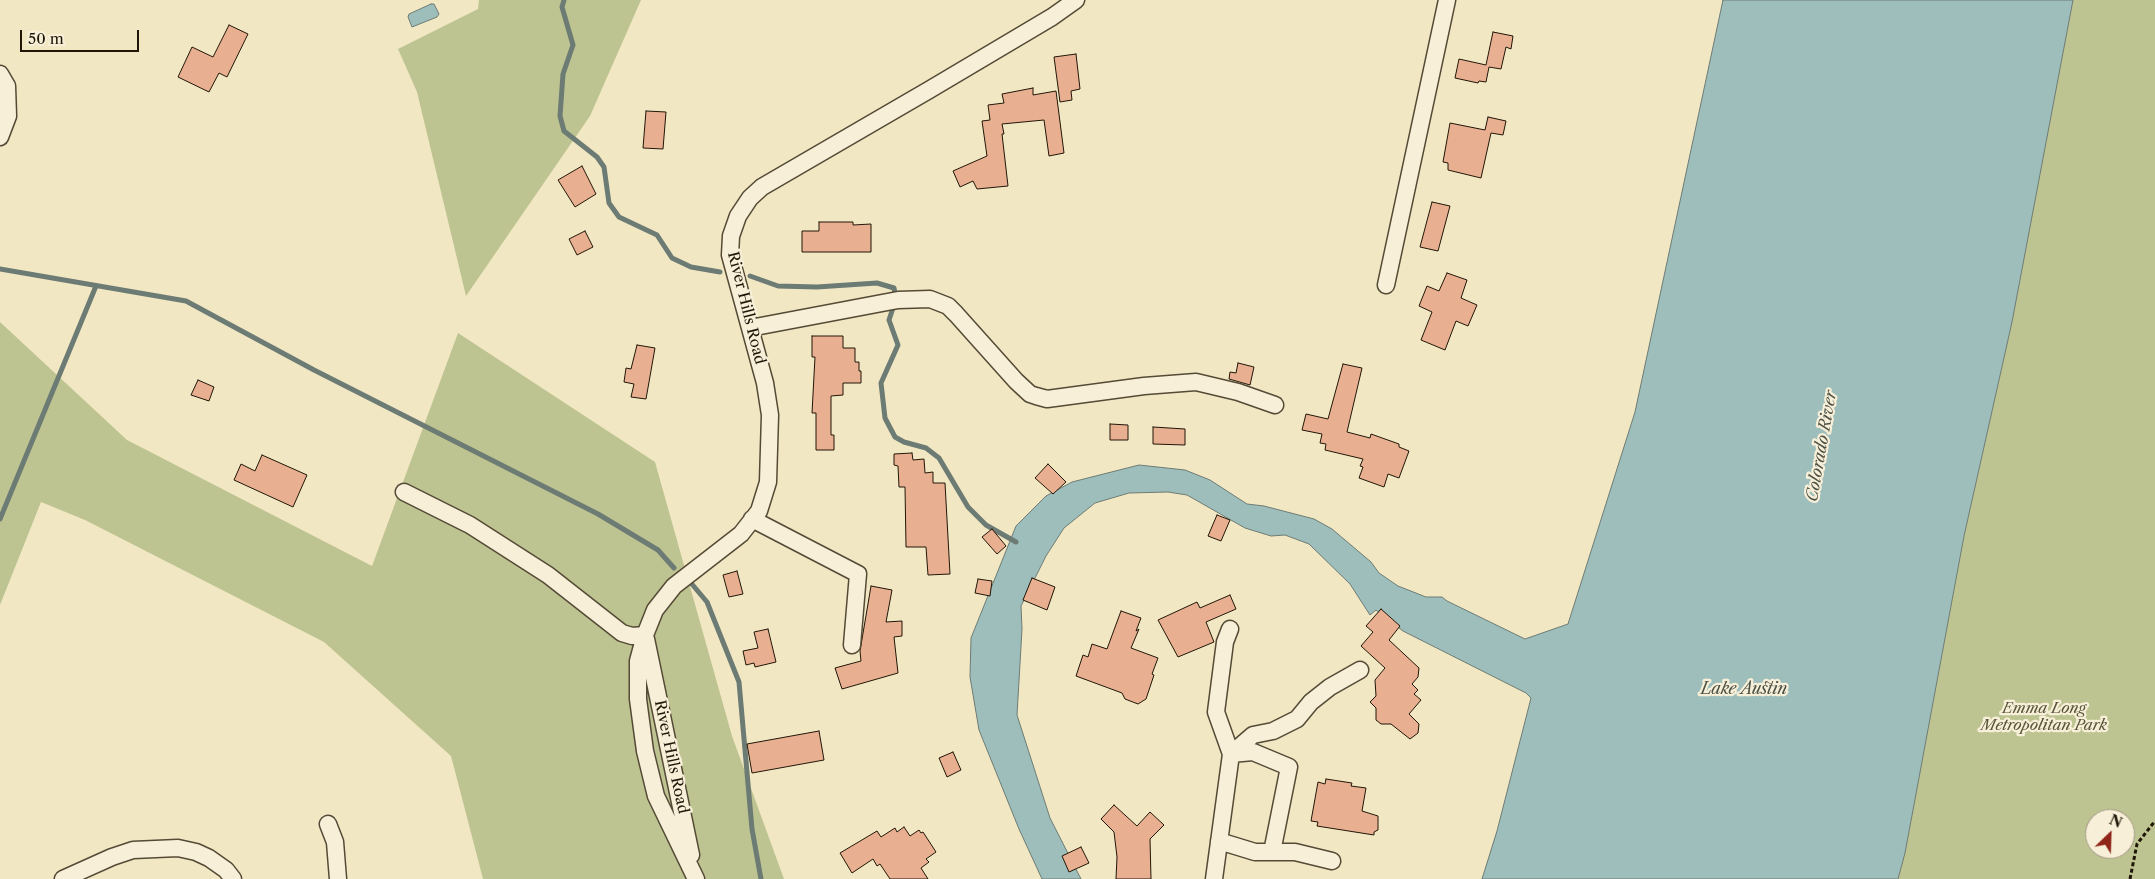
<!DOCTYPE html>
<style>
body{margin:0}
#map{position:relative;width:2155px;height:879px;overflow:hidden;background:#f2e7c3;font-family:"Libre Caslon Text",serif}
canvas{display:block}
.north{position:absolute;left:2085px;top:809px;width:50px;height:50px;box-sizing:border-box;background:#f7efd8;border:1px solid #a19884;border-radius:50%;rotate:24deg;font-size:14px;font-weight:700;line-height:20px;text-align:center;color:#201607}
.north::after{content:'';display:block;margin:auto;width:18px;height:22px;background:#8f2418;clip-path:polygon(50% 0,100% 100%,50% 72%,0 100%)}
.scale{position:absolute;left:20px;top:30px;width:119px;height:22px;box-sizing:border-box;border:2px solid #201607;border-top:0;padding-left:6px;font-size:15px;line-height:18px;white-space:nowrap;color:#201607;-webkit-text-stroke:4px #f7efd8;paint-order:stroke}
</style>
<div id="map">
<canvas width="2155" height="879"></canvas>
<div class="north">N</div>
<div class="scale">50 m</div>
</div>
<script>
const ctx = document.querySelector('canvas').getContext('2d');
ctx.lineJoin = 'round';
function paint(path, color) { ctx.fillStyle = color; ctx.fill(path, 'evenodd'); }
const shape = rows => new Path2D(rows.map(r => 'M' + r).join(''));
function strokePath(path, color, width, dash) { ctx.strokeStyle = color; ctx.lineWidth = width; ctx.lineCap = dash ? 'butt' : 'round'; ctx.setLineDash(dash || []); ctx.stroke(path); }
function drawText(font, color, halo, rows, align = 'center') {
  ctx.font = font + ' "Libre Caslon Text",serif'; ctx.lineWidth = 4.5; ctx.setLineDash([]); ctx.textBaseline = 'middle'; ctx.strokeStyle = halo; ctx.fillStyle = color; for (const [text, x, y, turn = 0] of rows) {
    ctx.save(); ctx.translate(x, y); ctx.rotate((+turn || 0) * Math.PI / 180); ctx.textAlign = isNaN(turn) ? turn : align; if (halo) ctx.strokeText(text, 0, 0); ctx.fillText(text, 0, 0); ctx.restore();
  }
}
const green = shape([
 [479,0,641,0,590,116,466,296,417,92,398,49,478,9],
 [2073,0,2155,0,2155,879,1898,879,1905,853,1964,536,2012,322],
 [2095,819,2125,819,2125,849,2095,849],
 [0,322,127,440,372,566,458,333,655,462,732,736,784,879,483,879,451,756,324,642,85,520,41,502,0,605]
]);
const water = shape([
 [1723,0,2073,0,2012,322,1964,536,1905,853,1898,879,1482,879,1497,831,1531,698,1526,693,1403,631,1376,610,1370,615,1350,584,1309,544,1285,535,1271,536,1245,528,1187,495,1168,492,1129,493,1095,503,1064,528,1046,556,1021,606,1022,629,1017,715,1050,818,1081,879,1042,879,1019,829,979,730,970,677,971,638,1016,526,1046,496,1072,482,1139,465,1185,470,1210,480,1247,504,1264,506,1314,519,1332,529,1371,562,1379,573,1398,586,1426,597,1442,597,1447,601,1525,639,1568,624,1635,412,1723,0],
 [431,4,434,4,439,14,437,17,412,27,408,17,409,14,431,4]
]);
const stream = shape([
 [564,0,562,7,573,45,563,74,560,116,564,131,597,157,604,167,609,203,619,217,657,235,672,258,691,267,720,272],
 [0,269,186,301,314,370,598,514,658,550,674,568],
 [750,276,778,286,817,287,877,283,894,288,895,294],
 [893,308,889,320,898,345,881,383,885,418,895,437,904,442,926,448,939,458,968,507,986,525,1016,542],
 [0,519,96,286],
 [691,583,707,602,739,682,752,829,761,879]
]);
const building = shape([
 [229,25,248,34,227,77,219,73,209,92,178,77,192,47,213,57,229,25],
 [1493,32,1513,36,1511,49,1506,47,1501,69,1489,67,1486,82,1479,81,1478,83,1455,78,1459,59,1486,65,1493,32],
 [1076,54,1080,89,1071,91,1072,100,1060,102,1054,57,1076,54],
 [1033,88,1033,95,1056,91,1064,153,1049,156,1044,120,1002,124,1004,134,1002,134,1008,186,977,189,973,181,960,187,953,171,987,156,982,121,990,120,988,105,1004,103,1002,94,1033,88],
 [646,111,666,112,663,149,643,148,646,111],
 [1488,117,1506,121,1503,135,1491,133,1481,178,1448,170,1448,163,1443,162,1450,123,1485,130,1488,117],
 [582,166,596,194,575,207,558,180,582,166],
 [1432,202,1450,206,1438,251,1420,247,1432,202],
 [819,222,853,222,853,225,871,224,871,252,802,252,802,231,819,231,819,222],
 [585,231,593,247,577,255,569,239,585,231],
 [1447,273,1467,280,1461,298,1477,305,1468,326,1456,321,1445,350,1421,340,1432,312,1419,306,1427,286,1439,291,1447,273],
 [812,336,843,336,843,348,855,348,855,362,859,362,859,371,861,371,861,383,843,383,843,395,831,396,831,435,834,435,834,450,816,450,816,413,812,413,815,357,812,357,812,336],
 [637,345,655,348,646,399,631,397,634,384,624,382,626,368,631,369,637,345],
 [1238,363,1254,367,1250,385,1229,379,1230,372,1236,373,1238,363],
 [1343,364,1362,368,1347,432,1370,438,1371,434,1399,444,1399,447,1409,451,1399,478,1388,474,1384,487,1359,478,1363,467,1360,466,1363,459,1325,450,1326,444,1320,443,1322,434,1302,430,1306,414,1328,419,1343,364],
 [198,380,214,387,209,401,191,395,198,380],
 [1110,424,1128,425,1128,440,1110,440,1110,424],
 [1153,427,1185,429,1185,445,1153,444,1153,427],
 [912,453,913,460,924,459,925,473,933,472,933,483,945,483,950,574,928,575,926,547,906,547,905,487,899,487,898,466,894,465,894,454,912,453],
 [262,455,307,475,293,507,234,480,241,464,255,471,262,455],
 [1048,464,1066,482,1053,494,1035,478,1048,464],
 [1217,515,1230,520,1221,541,1208,536,1217,515],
 [992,529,1006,546,997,554,982,537,992,529],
 [737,571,743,594,729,597,723,575,737,571],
 [1032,578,1055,587,1047,610,1023,600,1032,578],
 [978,579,992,581,990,596,975,593,978,579],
 [871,586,892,590,886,622,902,621,902,636,894,637,898,673,842,689,835,668,861,661,860,651,871,586],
 [1230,595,1236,609,1206,622,1214,642,1178,657,1158,620,1197,602,1200,608,1230,595],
 [1381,609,1400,626,1389,640,1419,668,1418,677,1412,684,1418,690,1414,694,1421,700,1409,714,1419,724,1418,733,1410,739,1391,724,1381,724,1376,720,1376,708,1370,702,1376,696,1375,680,1385,668,1361,646,1373,632,1366,626,1381,609],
 [1121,611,1141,618,1136,631,1139,629,1131,648,1158,658,1152,674,1154,675,1146,699,1138,704,1125,699,1122,693,1076,676,1083,655,1088,657,1092,644,1107,649,1121,611],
 [768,629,776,662,755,667,754,663,746,665,743,651,758,648,754,632,768,629],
 [819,731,824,760,752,773,747,744,819,731],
 [953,752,961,770,947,777,939,758,953,752],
 [1326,779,1352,783,1351,786,1366,788,1362,811,1378,816,1378,830,1374,832,1374,835,1317,826,1318,822,1311,821,1318,782,1325,784,1326,779],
 [1114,805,1137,826,1150,812,1164,825,1150,839,1151,879,1116,879,1117,857,1114,832,1101,819,1114,805],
 [904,827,910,836,919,830,921,833,923,832,936,852,926,859,929,862,921,868,928,879,890,879,880,864,877,866,873,859,852,873,840,853,877,831,881,837,895,828,897,832,904,827],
 [1081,847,1089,863,1069,872,1062,856,1081,847]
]);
const path = shape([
 [2130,879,2137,844,2155,821]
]);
const minor = shape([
 [0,74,7,86,8,116,0,137],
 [1386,285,1447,0],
 [750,328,898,300,930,299,948,306,956,314,1016,381,1030,394,1036,396,1047,399,1144,386,1196,382,1238,392,1275,405],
 [404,492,470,525,548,575,622,633,632,636,645,635],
 [752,519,858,574,852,645],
 [646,639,691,855],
 [1231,754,1253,735,1273,731,1297,719,1311,702,1330,687,1360,670],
 [1231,754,1253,752,1289,767,1272,852],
 [328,824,335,842,338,879],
 [1219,841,1255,852,1295,852,1332,861],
 [63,879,112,857,133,850,178,848,196,852,209,858,226,870,233,879],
 [696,879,656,796,645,751,638,699,638,661,645,635,655,610,674,586,741,534,759,511,768,482,770,415,765,383,730,255,731,236,738,216,750,198,762,187,929,90,1052,17,1076,0],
 [1214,879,1231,754,1216,712,1225,642,1230,629]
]);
const streetNames = [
 ["River Hills Road",746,308,76],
 ["River Hills Road",671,757,78]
];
const parkNames = [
 ["Emma Long",2044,709],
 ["Metropolitan Park",2044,726]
];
const waterNames = [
 ["Colorado River",1822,446,-80],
 ["Lake Austin",1744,689]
];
paint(green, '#bec491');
paint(water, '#9ebebc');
strokePath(water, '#6c7b74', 1);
strokePath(stream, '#6c7b74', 5);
paint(building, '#e9af91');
strokePath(building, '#201607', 1);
strokePath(minor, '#544a36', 19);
strokePath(path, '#201607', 3, [4, 2.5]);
strokePath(minor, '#f7efd8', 16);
drawText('15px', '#201607', '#f7efd8', streetNames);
drawText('italic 15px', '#575337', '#f7efd8', parkNames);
drawText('italic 16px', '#4c5146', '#f7efd8', waterNames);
</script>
